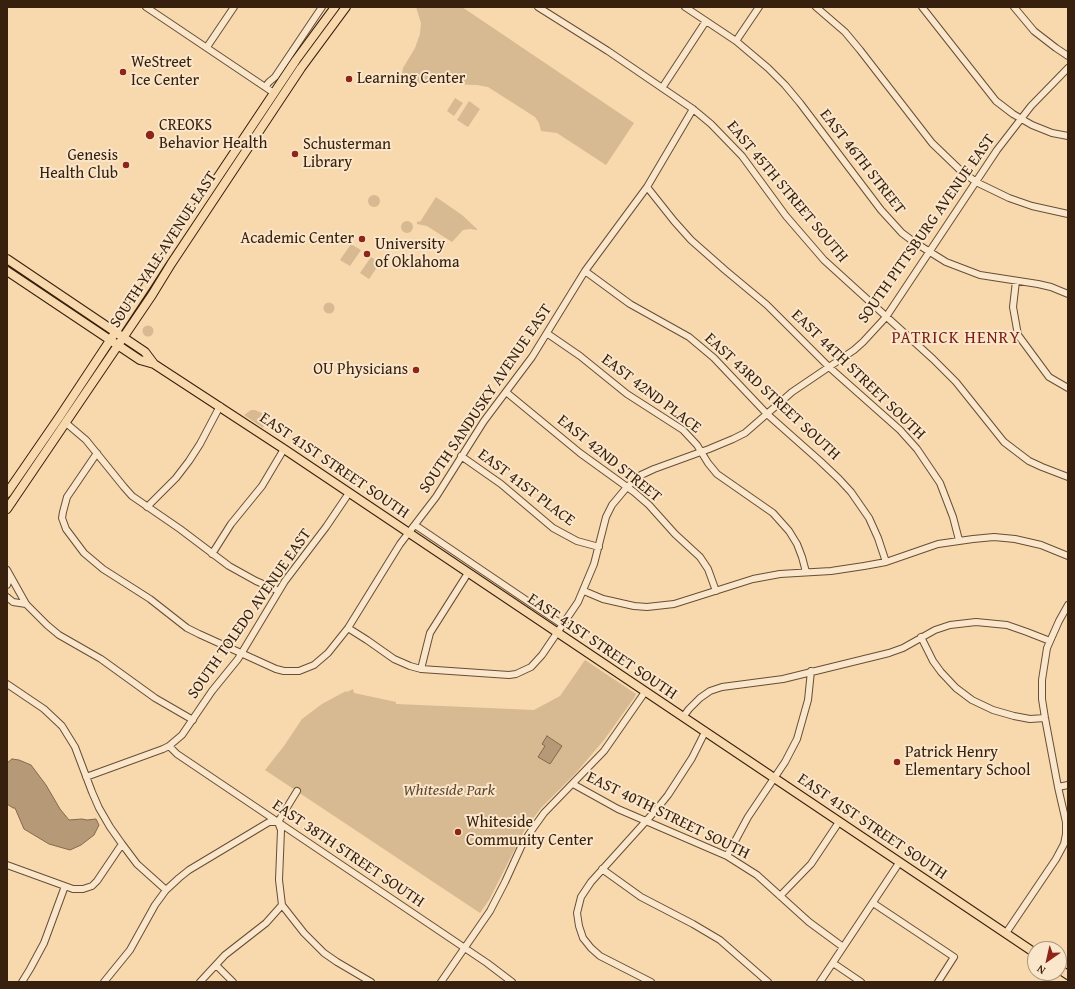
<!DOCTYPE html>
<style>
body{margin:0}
#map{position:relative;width:1075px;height:989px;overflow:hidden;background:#f8d8ad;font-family:"Gentium Book Plus",serif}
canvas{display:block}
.frame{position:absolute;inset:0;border:8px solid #37200e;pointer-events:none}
.north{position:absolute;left:1027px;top:941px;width:40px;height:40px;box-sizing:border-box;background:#fae6ca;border:1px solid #ac977f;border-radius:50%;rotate:214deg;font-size:11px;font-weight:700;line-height:16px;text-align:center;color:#37200e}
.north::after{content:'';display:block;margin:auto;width:14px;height:18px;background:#8f2418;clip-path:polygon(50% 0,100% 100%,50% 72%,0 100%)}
</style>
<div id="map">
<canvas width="1075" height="989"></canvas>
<div class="frame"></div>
<div class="north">N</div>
</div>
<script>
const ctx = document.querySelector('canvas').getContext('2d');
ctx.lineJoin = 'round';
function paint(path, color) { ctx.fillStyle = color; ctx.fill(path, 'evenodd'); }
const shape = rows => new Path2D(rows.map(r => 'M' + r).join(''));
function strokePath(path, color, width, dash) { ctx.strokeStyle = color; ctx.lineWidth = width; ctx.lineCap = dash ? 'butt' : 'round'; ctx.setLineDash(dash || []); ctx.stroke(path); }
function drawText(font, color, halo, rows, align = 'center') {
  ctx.font = font + ' "Gentium Book Plus",serif'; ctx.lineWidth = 4; ctx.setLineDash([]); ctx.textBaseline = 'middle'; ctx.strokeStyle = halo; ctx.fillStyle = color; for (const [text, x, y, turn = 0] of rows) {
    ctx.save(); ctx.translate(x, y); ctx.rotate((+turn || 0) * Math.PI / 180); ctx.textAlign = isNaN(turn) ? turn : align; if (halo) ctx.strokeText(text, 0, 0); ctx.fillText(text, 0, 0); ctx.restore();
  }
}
const green = shape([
 [416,7,462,7,634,123,606,165,557,133,541,131,539,123,535,117,488,87,477,85,419,83,404,77,402,74,403,68,415,48,420,34,421,23],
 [455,98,463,103,454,116,447,111],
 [469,101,480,109,468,127,457,120],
 '368 201a6 6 0 1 1 12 0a6 6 0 1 1-12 0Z',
 [436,197,462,215,477,229,477,230,470,229,463,230,452,242,427,226,417,224,417,222,418,221,420,222],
 '401 227a6 6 0 1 1 12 0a6 6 0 1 1-12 0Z',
 [351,244,361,250,350,266,340,260],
 [371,257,380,263,369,279,360,273],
 '323.5 308a5.5 5.5 0 1 1 11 0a5.5 5.5 0 1 1-11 0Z',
 '142.5 331a5.5 5.5 0 1 1 11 0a5.5 5.5 0 1 1-11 0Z',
 [251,410,255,410,262,413,265,421,263,428,244,415],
 [585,660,636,694,634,698,604,740,575,774,541,808,525,829,489,900,480,913,265,770,284,746,302,719,322,704,346,691,347,692,353,689,354,693,396,702,396,704,534,710,560,696]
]);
const water = shape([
 [547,736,562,746,550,764,538,757,545,746,542,744,547,736],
 [12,759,19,760,31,765,46,785,60,809,69,820,82,819,87,820,96,819,99,825,94,835,81,845,70,850,49,844,24,829,15,808,13,808,7,804,7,763,12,759]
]);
const minor = shape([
 [146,7,274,93],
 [538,7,608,51,693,109,711,124,742,156,786,216,824,260,933,359,956,382,1004,442,1029,461,1042,467,1068,477],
 [685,7,736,41,768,68,785,85,800,103,881,210,902,233,914,242,946,262,980,275,1038,284,1051,287,1068,294],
 [816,7,845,32,860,50,932,143,959,169,976,182,1009,198,1032,206,1068,214],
 [922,7,996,101,1013,114,1032,125,1052,133,1068,136],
 [1014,7,1034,31,1056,48,1068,56],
 [736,41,759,7],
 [207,47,234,7],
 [265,87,269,82,275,77,322,7],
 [662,88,706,21],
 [647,187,674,221,691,240,725,270,767,305,829,367,900,430,917,449,940,483,953,517,959,540],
 [585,271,630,304,689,337,714,358,767,414,820,461,839,479,851,492,869,518,878,538,886,562],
 [1016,281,1013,307,1018,335,1049,377,1068,388],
 [548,334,580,356,627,394,683,430,697,445,708,463,717,474,773,513,789,531,797,544,802,557,806,572],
 [506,392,580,453,634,492,649,505,675,534,700,557,708,569,716,591],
 [66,423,86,440,124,487,132,496,180,529,229,566,256,581,279,591],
 [97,453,67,497,63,512,62,518,66,529,84,553,103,569,150,599,187,628,199,634,276,669,284,671,299,671,314,665,328,653,348,628,400,544,436,497,484,421,532,357,585,271,647,187,693,109],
 [461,456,501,484,553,528,577,541,599,547],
 [147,507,176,478,189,461,200,444,220,406],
 [415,525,563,625],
 [212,554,231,524,262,486,284,449],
 [7,570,26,604,47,625,59,635,101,659,155,698,193,720],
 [7,585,10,576],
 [584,591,603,599,634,606,647,607,674,604,753,579,780,574,831,571,864,566,886,562,938,544,973,539,994,537,1015,539,1041,545,1068,556],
 [7,597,13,602,26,604],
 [348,628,367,640,394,659,410,666,421,669,509,675,516,674,531,667,542,655,578,602,594,564,606,517,612,505,627,487,641,475,654,469,709,449,733,439,745,433,792,392,854,350,863,342,886,317,997,150,1031,106,1068,68],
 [921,637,933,661,941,672,956,688,972,700,993,710,1014,716,1030,719,1045,718],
 [421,669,430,633,468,573],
 [7,684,44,709,62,726,75,747,92,792,99,808,110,827,122,844,137,864,166,890],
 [683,717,689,709,700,698,710,691,722,687,783,679,889,653,903,648,935,630,950,625,976,622,1007,625,1027,632,1050,641],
 [169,746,177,754,487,963,512,982],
 [86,777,163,749,169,746,182,735,212,691,238,659,285,581,326,527,349,493],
 [573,784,618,809,727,856,757,875,809,922,843,947],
 [1058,787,1068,785],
 [278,822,297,791],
 [727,856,748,817,785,762,797,739,808,700,811,671],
 [7,865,73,889,83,889,92,886,97,881,122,844],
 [602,869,641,897,693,924,720,940,768,982],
 [780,896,811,864,839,822],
 [873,903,954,957,938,982],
 [282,905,304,933,324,953,337,962,371,982],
 [1006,933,1056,859,1064,844,1066,834,1066,822,1058,787,1045,718,1042,699,1042,680,1047,648,1059,621,1068,605],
 [833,963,861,982],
 [216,965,233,982],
 [22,982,30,969,44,943,65,886],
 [104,982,130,950,155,905,166,890,179,878,189,870,269,822,278,822],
 [200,982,225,955,266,923,282,905,279,880,281,830,278,822],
 [441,982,490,911,505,882,521,847,529,834,544,813,604,751,645,692],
 [651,982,600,956,591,948,583,938,579,926,577,913,581,897,591,882,656,810,668,795,692,758,705,732],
 [820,982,899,863]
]);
const major = shape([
 [7,259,145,352,154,364,284,449,1035,953],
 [7,271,140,360,154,364],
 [7,493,60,416,146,286,162,261,296,60,335,7],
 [7,509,152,295,171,264,301,68,346,7],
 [1059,969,1068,975]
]);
const markers = [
 [123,72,4,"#8f2418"],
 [349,79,4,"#8f2418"],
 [150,135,5,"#8f2418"],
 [295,154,4,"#8f2418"],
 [126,165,4,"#8f2418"],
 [362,239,4,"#8f2418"],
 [367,254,4,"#8f2418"],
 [416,370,4,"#8f2418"],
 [897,762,4,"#8f2418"],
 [458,832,4,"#8f2418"]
];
const poiNames = [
 ["WeStreet",131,63],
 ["Ice Center",131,81],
 ["Learning Center",357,79],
 ["CREOKS",159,126],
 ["Behavior Health",159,144],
 ["Schusterman",303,145],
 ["Library",303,163],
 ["Genesis",118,156,"right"],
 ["Health Club",118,174,"right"],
 ["Academic Center",354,239,"right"],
 ["University",375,245],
 ["of Oklahoma",375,263],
 ["OU Physicians",408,370,"right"],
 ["Patrick Henry",905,753],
 ["Elementary School",905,771],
 ["Whiteside",466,823],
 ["Community Center",466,841]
];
const streetNames = [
 ["EAST 46TH STREET",862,162,52],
 ["EAST 45TH STREET SOUTH",787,192,50],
 ["SOUTH PITTSBURG AVENUE EAST",927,229,-55],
 ["SOUTH YALE AVENUE EAST",164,250,-57],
 ["EAST 44TH STREET SOUTH",858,375,44],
 ["EAST 42ND PLACE",651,394,37],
 ["EAST 43RD STREET SOUTH",772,397,43],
 ["SOUTH SANDUSKY AVENUE EAST",486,399,-56],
 ["EAST 42ND STREET",609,459,39],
 ["EAST 41ST STREET SOUTH",334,466,34],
 ["EAST 41ST PLACE",526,488,37],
 ["SOUTH TOLEDO AVENUE EAST",250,614,-55],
 ["EAST 41ST STREET SOUTH",602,647,34],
 ["EAST 40TH STREET SOUTH",668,816,26],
 ["EAST 41ST STREET SOUTH",872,827,34],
 ["EAST 38TH STREET SOUTH",348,854,34]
];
const parkNames = [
 ["Whiteside Park",449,791]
];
const neighbourhoodNames = [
 ["PATRICK HENRY",956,339]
];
paint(green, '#d7b992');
paint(water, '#b69977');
strokePath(water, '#83694d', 1);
strokePath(minor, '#674e36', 8);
strokePath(major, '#37200e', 10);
strokePath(minor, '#fae6ca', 6);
strokePath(major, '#f8d8ad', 8);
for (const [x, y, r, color] of markers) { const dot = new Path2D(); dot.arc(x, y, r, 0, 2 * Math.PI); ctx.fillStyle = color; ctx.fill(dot); strokePath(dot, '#fae6ca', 1.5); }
drawText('16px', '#37200e', '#fae6ca', poiNames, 'left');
drawText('16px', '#37200e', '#fae6ca', streetNames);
drawText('italic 16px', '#5f462f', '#fae6ca', parkNames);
ctx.letterSpacing = '1px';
drawText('17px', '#7a1f14', '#fae6ca', neighbourhoodNames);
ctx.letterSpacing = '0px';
</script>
